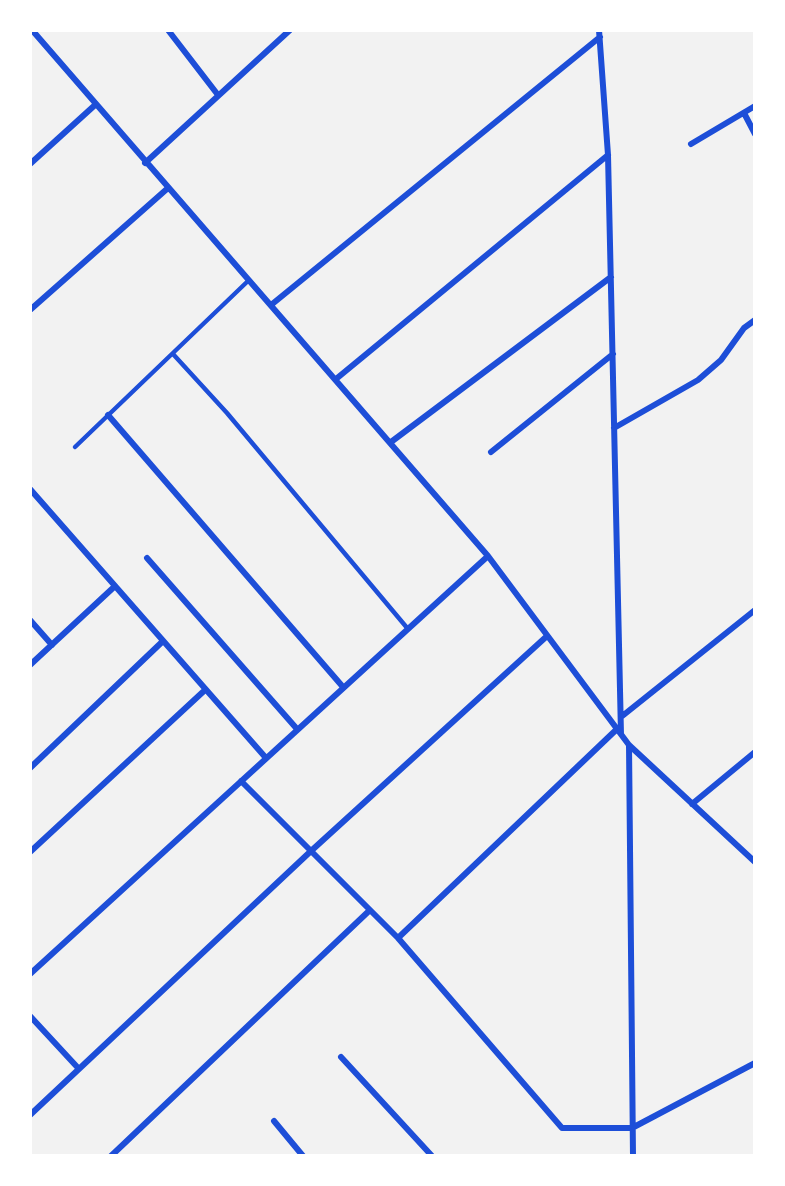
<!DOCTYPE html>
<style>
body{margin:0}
#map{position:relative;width:785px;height:1186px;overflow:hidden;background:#f2f2f2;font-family:"Source Serif 4",serif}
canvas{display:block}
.frame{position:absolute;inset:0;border:32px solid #fff;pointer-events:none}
</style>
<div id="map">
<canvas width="785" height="1186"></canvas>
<div class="frame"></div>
</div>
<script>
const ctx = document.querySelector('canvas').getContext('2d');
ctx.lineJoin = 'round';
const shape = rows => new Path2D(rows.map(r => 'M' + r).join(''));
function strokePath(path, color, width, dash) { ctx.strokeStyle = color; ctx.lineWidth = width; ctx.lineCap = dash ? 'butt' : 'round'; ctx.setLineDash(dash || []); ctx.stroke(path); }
const service = shape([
 [173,354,227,413,408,629],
 [75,447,249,280]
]);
const minor = shape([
 [32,30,488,556,629,745,755,862],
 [168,30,218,95],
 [599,30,608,155,621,734],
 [744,113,755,134],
 [691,144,755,106],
 [145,163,290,30],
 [30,164,95,105],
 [271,305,600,37],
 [30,310,168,188],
 [336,379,608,155],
 [108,415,343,687],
 [614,428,698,380,721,360,744,328,755,320],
 [391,442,611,277],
 [491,452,613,354],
 [30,489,266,758],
 [147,558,297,729],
 [30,620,52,645],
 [30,665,114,587],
 [621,717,755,610],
 [629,745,633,1156],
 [30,768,162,642],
 [241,781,398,938,562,1128,632,1128,755,1063],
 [692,804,755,752],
 [30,852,205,690],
 [398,938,617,729],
 [30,974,488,556],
 [30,1016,79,1069],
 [341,1057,432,1156],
 [30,1115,311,851,547,636],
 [274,1121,303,1156],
 [111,1156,370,910]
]);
strokePath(service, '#1d4ed8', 4.5);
strokePath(minor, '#1d4ed8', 6);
</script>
